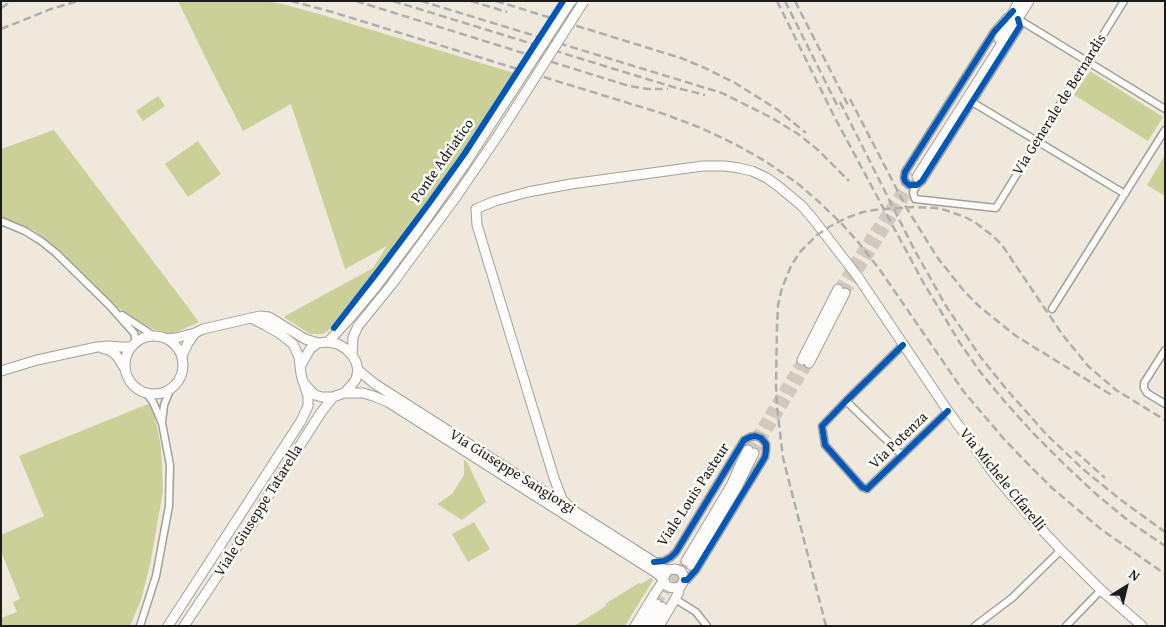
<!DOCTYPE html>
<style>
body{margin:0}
#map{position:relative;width:1166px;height:627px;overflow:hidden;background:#efe8dd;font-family:"Gentium Book Plus",serif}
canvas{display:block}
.frame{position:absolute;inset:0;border:2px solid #1c1c1c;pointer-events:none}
.north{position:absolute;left:1101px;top:562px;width:50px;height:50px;-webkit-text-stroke:4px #fdfcf7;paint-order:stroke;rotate:36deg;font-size:14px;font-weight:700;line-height:20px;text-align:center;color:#1c1c1c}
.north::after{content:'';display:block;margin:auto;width:18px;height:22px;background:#1c1c1c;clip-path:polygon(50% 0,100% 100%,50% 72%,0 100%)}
</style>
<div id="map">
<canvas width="1166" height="627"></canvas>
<div class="frame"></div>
<div class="north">N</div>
</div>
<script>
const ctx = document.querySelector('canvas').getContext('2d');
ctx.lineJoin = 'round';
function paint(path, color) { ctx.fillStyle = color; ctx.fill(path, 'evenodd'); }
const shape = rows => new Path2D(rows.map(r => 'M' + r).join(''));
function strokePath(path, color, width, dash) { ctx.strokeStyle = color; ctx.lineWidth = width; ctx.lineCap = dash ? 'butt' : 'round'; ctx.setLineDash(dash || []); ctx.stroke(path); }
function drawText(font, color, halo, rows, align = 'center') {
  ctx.font = font + ' "Gentium Book Plus",serif'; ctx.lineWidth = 5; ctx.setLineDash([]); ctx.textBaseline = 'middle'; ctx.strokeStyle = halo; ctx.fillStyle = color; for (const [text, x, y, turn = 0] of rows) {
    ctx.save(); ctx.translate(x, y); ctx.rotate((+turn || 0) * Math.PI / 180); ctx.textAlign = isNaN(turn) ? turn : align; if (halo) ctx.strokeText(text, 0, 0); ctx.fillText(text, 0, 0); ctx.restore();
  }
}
const green = shape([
 [178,1,266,1,286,5,319,14,514,73,477,131,415,220,373,276,331,328,323,334,310,334,285,318,285,316,373,268,387,246,345,269,291,104,243,131,209,65],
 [1090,71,1163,117,1148,141,1074,95],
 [158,96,165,106,143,121,136,111],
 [54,130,199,322,172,334,155,330,137,320,114,305,35,231,1,217,1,149],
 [198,141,221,174,188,197,165,164],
 [1165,155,1165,196,1147,185],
 [148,404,153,408,161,447,163,491,150,565,141,600,130,626,1,626,1,618,17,612,13,602,20,599,1,551,1,535,44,516,19,456],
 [464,460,467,462,486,502,462,520,437,504,452,494,464,475],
 [474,522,490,549,468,562,452,534],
 [651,578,653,580,625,626,574,626,606,606,605,604,639,583,641,584]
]);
const secondaryTunnel = shape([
 [838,289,870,238,913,174],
 [845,293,914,183],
 [748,450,802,360],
 [754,453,809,363],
 [657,604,686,561]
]);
const street = shape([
 [1007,17,994,32,905,172,904,178,905,181,909,185,917,185,922,181,1020,26,1018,19],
 [1018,19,1165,109],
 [972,102,1125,194],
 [917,185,913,192,915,199,996,208,1124,1],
 [1,221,25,231,41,241,56,253,109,305,134,333,136,342],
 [1052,309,1165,130],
 [122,315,154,336],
 [903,345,846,401,822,426,825,445,862,487,867,489,948,411],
 [1165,350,1144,383,1144,388,1147,393,1165,404],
 [846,401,902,455],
 [162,422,164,405,170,390],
 [654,562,664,561,671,557,676,552,744,440,750,437,755,436,761,438,766,444,766,451,765,457,696,570,687,580,684,580],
 [675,599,696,612,707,626],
 [140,626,156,576,169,506,170,465,162,423,153,402,146,393],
 [975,626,1012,598,1061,550],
 [1066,626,1101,590]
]);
const secondary = shape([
 [999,39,1019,1],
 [917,177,1029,1],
 '125 365a29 29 0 1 1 58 0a29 29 0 1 1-58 0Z',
 [167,339,176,338,195,333,203,329,260,316,269,317,305,339,318,343,328,342,338,344,346,349,352,355,356,362,358,370,356,379,351,386,344,393,333,397,322,397,315,395,309,389,303,382,301,374,299,357,293,344,279,333,265,325,251,318],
 [328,342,349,319],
 [102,348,111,351,117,356,125,369],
 [352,355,353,337,358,326],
 [182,356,188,343,195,333],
 [802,360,838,289],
 [809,363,845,293],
 [301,365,310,349,318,343],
 [358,370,375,384,654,562,663,569,668,570],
 [1,371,37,360,97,347,109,346,120,347,131,347],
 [344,393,363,393,373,396,388,402,658,574,663,579,666,585,669,587,675,588,681,586,684,580,684,577,681,571,675,569,668,570,666,573,663,579,662,583,655,593,635,626],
 [571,509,562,499,554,478,477,225,476,209,495,201,528,192,571,184,703,166,725,166,739,168,752,171,767,178,778,186,802,206,814,220,858,277,948,411,997,478,1031,518,1061,550,1101,590,1142,626],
 [686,561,732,484,741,463,748,450],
 [691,565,737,487,754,453],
 [168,626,301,421,308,406,308,396,305,387],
 [184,626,253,523,263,504,320,414,333,397],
 [644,626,657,604],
 [651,626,662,607],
 [659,626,675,599,679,592,678,588]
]);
const rail = shape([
 [291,1,332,12,664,114,701,128,735,144,765,161,797,183,818,201,842,224,858,242,880,270,964,392,1004,439,1024,460,1052,488,1102,530,1165,574],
 [356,1,629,86,648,89,668,89],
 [393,1,673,87,705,95],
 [421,1,722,93,772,118,798,134,818,150,849,181],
 [471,1,507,12],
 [496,1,681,58,705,68,735,83,778,110,806,133],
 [777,1,835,118,923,282,960,343,981,373,1006,403,1033,433,1065,465,1096,494,1130,522,1165,546],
 [785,1,839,109],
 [795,1,849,107],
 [1,8,12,1],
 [1,29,51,9,78,1],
 [850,99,906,207,937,257,964,291,980,307,1016,336,1113,396],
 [840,102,915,251,946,306,982,359,1008,391,1046,434,1084,470,1121,500,1165,532],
 [1075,451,1105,478],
 [826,626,783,458,777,407,776,387,777,326,778,305,782,288,791,266,800,252,817,235,829,227,846,218,863,212,874,210,914,207,936,208,945,210,965,217,976,223,994,237,1002,245,1062,334,1088,366,1116,390,1165,420]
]);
const secondaryBridge = shape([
 [349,319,375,288,420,228,463,167,571,1],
 [358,326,392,284,456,197,499,134,584,1]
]);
const cycleway = shape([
 [1013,11,994,32,905,172,904,178,905,181,909,185,917,185,922,181,1020,26,1018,19],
 [334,328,382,266,430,202,465,153,563,1],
 [903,345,846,401,822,426,825,445,862,487,867,489,948,411],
 [654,562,664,561,671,557,676,552,744,440,750,437,755,436,761,438,766,444,766,451,765,457,696,570,687,580,684,580]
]);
const streetNames = [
 ["Via Generale de Bernardis",1060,105,-58],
 ["Ponte Adriatico",443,161,-55],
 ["Via Potenza",899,441,-44],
 ["Via Giuseppe Sangiorgi",512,472,32],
 ["Via Michele Cifarelli",1002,480,51],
 ["Viale Louis Pasteur",694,495,-57],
 ["Viale Giuseppe Tatarella",259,511,-58]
];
paint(green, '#cbd098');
strokePath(secondaryTunnel, '#cfc9c0', 9, [9, 4.5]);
strokePath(street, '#a39f99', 9);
strokePath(secondary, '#a39f99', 11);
strokePath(street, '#fdfcfa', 6);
strokePath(secondary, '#fdfcfa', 9);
strokePath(rail, '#afaead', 2.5, [8, 4]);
strokePath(secondaryBridge, '#a39f99', 11, []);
strokePath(secondaryBridge, '#fdfcfa', 9);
strokePath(cycleway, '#0057b8', 6);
drawText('15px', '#1c1c1c', '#fdfcf7', streetNames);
</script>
